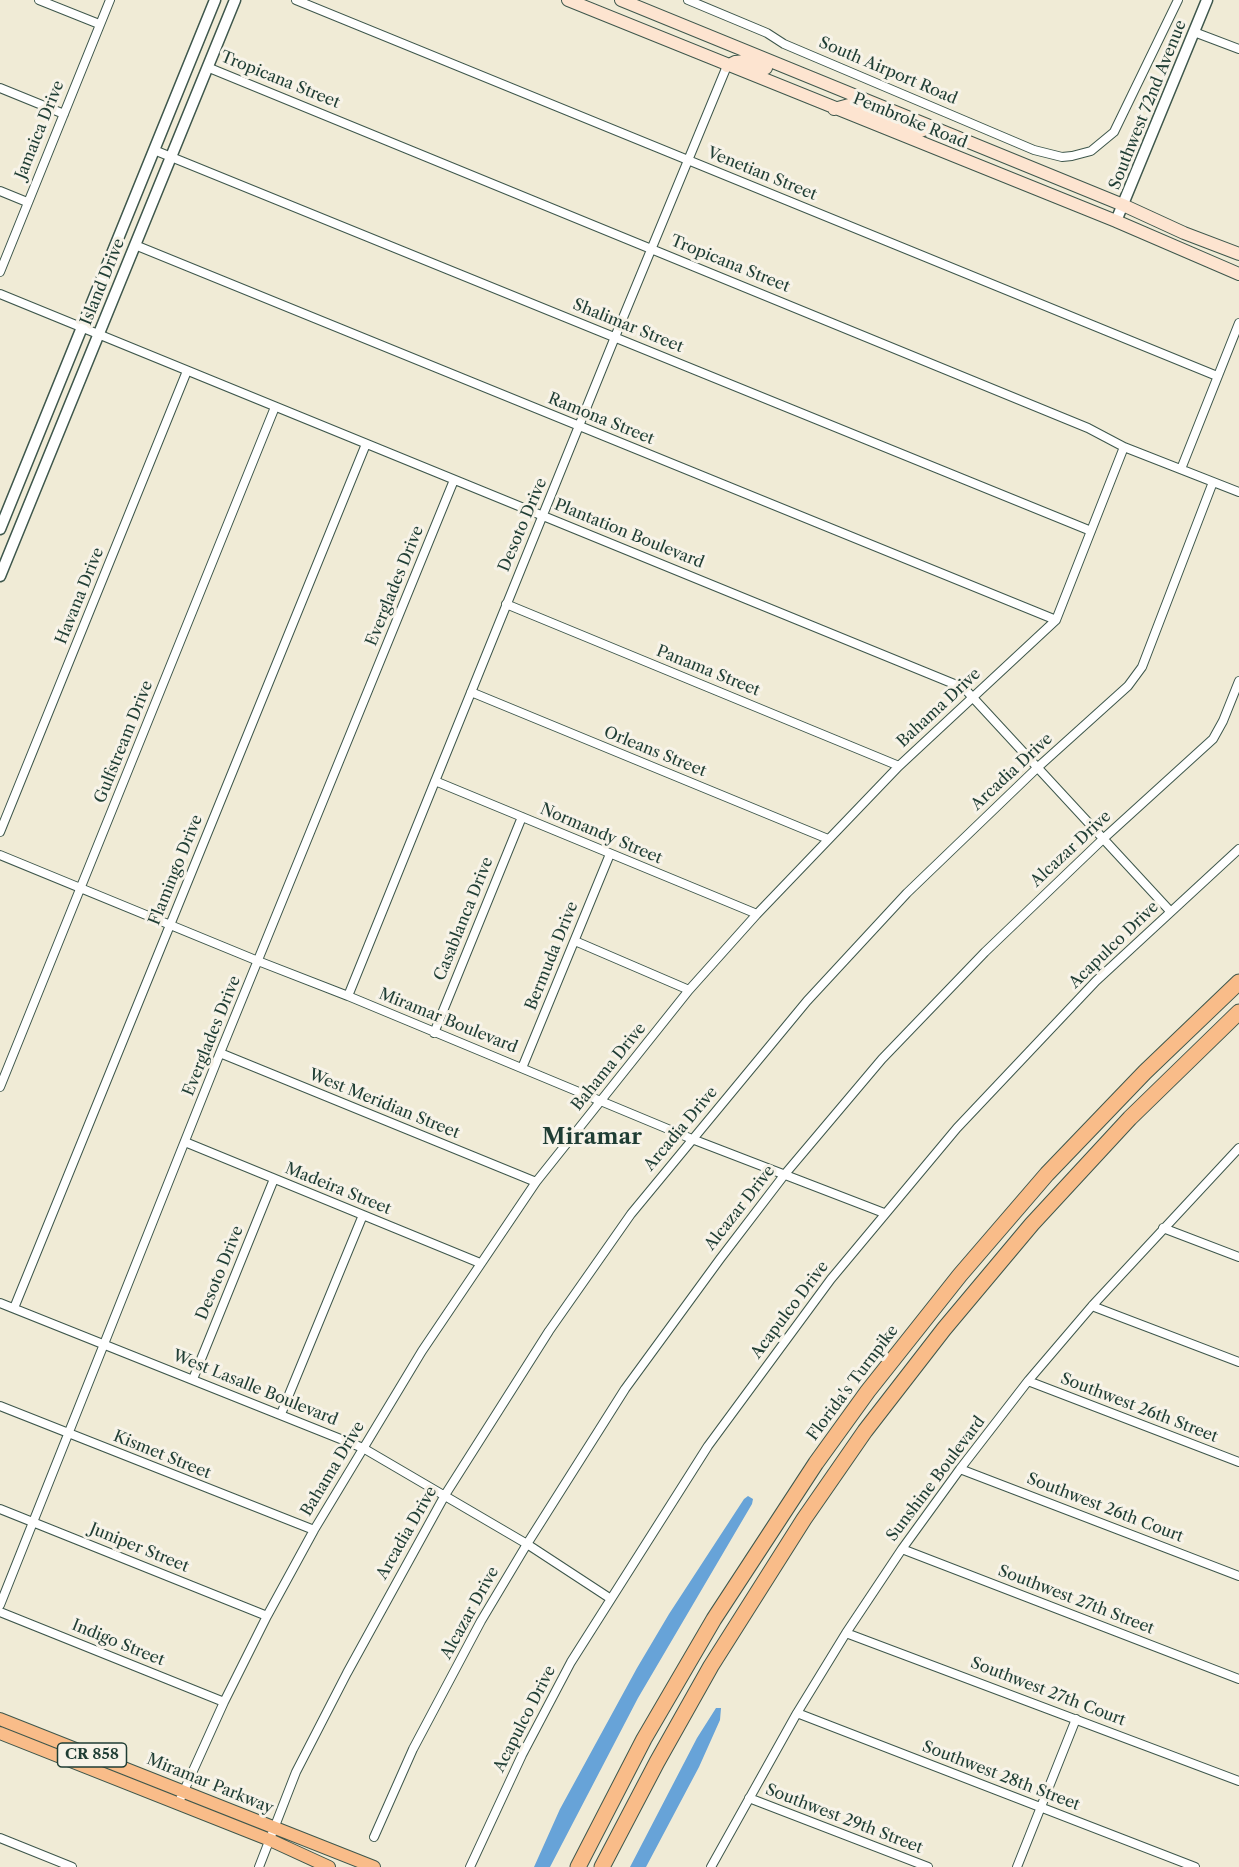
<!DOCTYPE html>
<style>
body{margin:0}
canvas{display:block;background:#f0ebd6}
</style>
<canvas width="1239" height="1867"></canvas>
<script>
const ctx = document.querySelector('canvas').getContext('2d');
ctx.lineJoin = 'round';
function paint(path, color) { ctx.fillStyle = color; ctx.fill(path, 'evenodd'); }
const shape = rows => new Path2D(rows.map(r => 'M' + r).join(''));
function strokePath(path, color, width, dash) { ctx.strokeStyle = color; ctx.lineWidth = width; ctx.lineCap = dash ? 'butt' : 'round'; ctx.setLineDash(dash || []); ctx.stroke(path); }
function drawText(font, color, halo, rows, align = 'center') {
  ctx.font = font + ' "Libre Caslon Text",serif'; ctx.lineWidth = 6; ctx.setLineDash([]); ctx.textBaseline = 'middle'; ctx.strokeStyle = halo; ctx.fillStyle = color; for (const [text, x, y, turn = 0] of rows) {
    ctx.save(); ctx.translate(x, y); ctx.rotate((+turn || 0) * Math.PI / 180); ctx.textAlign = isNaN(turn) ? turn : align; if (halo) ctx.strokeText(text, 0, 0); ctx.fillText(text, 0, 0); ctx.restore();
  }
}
const water = shape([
 [748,1496,753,1499,752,1504,638,1698,550,1867,534,1867,560,1809,637,1668,669,1614,744,1499],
 [716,1708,721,1708,720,1720,699,1767,646,1867,630,1867,697,1738]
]);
const minor = shape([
 [39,0,99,24],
 [296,0,1217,376],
 [688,0,767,33,784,44,1034,150,1062,157,1072,156,1091,151,1114,132,1178,0],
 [1194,32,1239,49],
 [207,67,1088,428,1124,447,1239,492],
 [0,88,64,114],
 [154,150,1091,531],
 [0,191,27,202],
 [135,245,1056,620],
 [0,272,110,0],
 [0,294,964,688,1170,911],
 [1181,469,1239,323],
 [506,604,899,766],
 [471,692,828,839],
 [435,781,757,914],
 [0,832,187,371],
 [0,855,258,961,348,996,692,1139,884,1213],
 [575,941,689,990],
 [348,996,615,337,727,66],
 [434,1033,522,817],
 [220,1053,536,1182],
 [522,1068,610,854],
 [0,1087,275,407],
 [185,1142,480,1263],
 [1163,1228,1239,1257],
 [0,1303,363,1448,527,1544,611,1599],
 [1092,1306,1239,1362],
 [14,1308,366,444],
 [193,1379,274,1179],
 [1028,1381,1239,1462],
 [0,1406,314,1530],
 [281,1414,363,1215],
 [960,1469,1239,1576],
 [0,1509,267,1616],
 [902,1549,1239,1679],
 [0,1605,220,1053,454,480],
 [0,1612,224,1702],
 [846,1633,1239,1781],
 [797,1713,1195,1867],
 [749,1798,928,1867],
 [178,1804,224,1702,267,1616,314,1530,422,1351,536,1182,689,990,757,914,899,766,1056,620,1124,447],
 [374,1837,413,1749,481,1621,527,1544,625,1389,720,1259,785,1174,882,1059,985,952,1103,839,1213,739,1223,721,1239,681],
 [0,1838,72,1867],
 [259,1867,296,1772,347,1673,445,1495,549,1331,631,1214,807,1001,907,893,1037,768,1128,686,1142,667,1213,482],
 [470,1867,522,1755,571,1662,708,1446,831,1279,957,1128,1096,981,1239,849],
 [711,1867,797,1713,846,1633,902,1549,960,1469,1028,1381,1092,1306,1239,1148],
 [1017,1867,1076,1719]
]);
const tertiary = shape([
 [1116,221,1207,0],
 [0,529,215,0],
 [0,576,235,0]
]);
const secondary = shape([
 [568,0,1116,221,1239,274],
 [621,0,1123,205,1184,233,1239,254],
 [727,66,735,62,746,61,766,68],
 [834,109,849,105,917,132,932,127]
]);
const primary = shape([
 [0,1719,374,1867],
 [0,1733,270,1840,329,1867]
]);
const motorway = shape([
 [578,1867,644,1739,714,1619,816,1463,868,1391,960,1275,1047,1174,1145,1072,1239,982],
 [602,1867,657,1762,711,1666,804,1519,865,1431,944,1329,1032,1224,1130,1118,1239,1012]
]);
const shields = [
 [92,1755,69]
];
const shieldNames = [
 ["CR 858",92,1755]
];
const streetNames = [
 ["South Airport Road",888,71,23],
 ["Tropicana Street",280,80,22],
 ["Southwest 72nd Avenue",1148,105,-68],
 ["Pembroke Road",910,121,22],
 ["Jamaica Drive",40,130,-68],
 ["Venetian Street",762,174,22],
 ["Tropicana Street",730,264,22],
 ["Island Drive",103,282,-68],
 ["Shalimar Street",628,326,22],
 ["Ramona Street",601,419,22],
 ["Desoto Drive",523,525,-67],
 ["Plantation Boulevard",629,534,22],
 ["Everglades Drive",395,586,-68],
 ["Havana Drive",80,596,-68],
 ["Panama Street",708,671,22],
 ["Bahama Drive",939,708,-43],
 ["Gulfstream Drive",124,742,-68],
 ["Orleans Street",655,752,22],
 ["Arcadia Drive",1012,772,-43],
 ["Normandy Street",601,834,23],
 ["Alcazar Drive",1071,849,-43],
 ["Flamingo Drive",176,870,-68],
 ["Casablanca Drive",464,919,-68],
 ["Acapulco Drive",1114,945,-44],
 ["Bermuda Drive",552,956,-68],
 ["Miramar Boulevard",448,1021,22],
 ["Everglades Drive",212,1036,-68],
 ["Bahama Drive",609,1067,-51],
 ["West Meridian Street",384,1104,22],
 ["Arcadia Drive",681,1129,-50],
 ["Madeira Street",338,1189,22],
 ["Alcazar Drive",740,1208,-52],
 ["Desoto Drive",220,1273,-68],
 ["Acapulco Drive",790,1310,-53],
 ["Florida's Turnpike",853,1383,-53],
 ["West Lasalle Boulevard",255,1388,22],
 ["Southwest 26th Street",1139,1408,21],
 ["Kismet Street",162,1455,22],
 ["Bahama Drive",333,1469,-59],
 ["Sunshine Boulevard",936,1479,-53],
 ["Southwest 26th Court",1105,1508,21],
 ["Arcadia Drive",407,1533,-60],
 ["Juniper Street",139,1548,22],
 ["Southwest 27th Street",1076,1600,21],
 ["Alcazar Drive",470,1613,-61],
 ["Indigo Street",118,1643,22],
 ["Southwest 27th Court",1048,1692,21],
 ["Acapulco Drive",525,1719,-63],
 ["Southwest 28th Street",1001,1776,21],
 ["Miramar Parkway",210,1784,22],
 ["Southwest 29th Street",844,1819,21]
];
const districtNames = [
 ["Miramar",592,1138]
];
paint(water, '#67a3d8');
strokePath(minor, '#3e574c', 10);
strokePath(tertiary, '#3e574c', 13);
strokePath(secondary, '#3e574c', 14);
strokePath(primary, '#3e574c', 14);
strokePath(motorway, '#3e574c', 17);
strokePath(minor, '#fff', 8);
strokePath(tertiary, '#fff', 10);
strokePath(secondary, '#fde4d0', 12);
strokePath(primary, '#f9bc89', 12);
strokePath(motorway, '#f9bc89', 15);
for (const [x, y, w] of shields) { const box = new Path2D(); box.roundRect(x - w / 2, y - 12, w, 24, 4.5); ctx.fillStyle = '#f7f3e8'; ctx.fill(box); strokePath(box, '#1f3d34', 1.5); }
drawText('bold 15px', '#1f3d34', null, shieldNames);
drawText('16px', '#1f3d34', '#f7f3e8', streetNames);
drawText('bold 22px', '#1f3d34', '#f7f3e8', districtNames);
</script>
